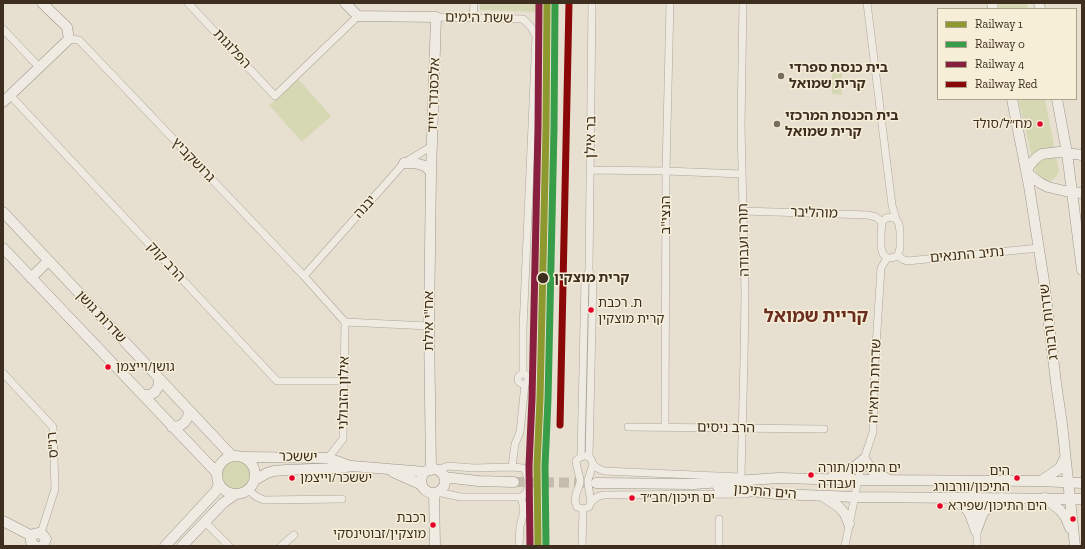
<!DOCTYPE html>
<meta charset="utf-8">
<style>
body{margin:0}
#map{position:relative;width:1085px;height:549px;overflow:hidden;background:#e7e0d1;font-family:"Zilla Slab",serif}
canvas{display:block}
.frame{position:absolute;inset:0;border:4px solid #3d2e20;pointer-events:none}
.legend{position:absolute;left:937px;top:8px;width:140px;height:92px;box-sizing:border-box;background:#f7eed8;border:1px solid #ada18e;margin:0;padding:5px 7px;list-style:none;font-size:12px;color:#3d2e20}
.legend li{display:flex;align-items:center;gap:8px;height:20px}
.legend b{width:20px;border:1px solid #ada18e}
</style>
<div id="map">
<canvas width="1085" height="549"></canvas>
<div class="frame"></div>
<ul class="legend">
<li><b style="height:5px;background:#8d982e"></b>Railway 1</li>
<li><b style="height:5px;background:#389d48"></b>Railway 0</li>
<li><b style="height:5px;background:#891f3e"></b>Railway 4</li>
<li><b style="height:5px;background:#8a0808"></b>Railway Red</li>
</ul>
</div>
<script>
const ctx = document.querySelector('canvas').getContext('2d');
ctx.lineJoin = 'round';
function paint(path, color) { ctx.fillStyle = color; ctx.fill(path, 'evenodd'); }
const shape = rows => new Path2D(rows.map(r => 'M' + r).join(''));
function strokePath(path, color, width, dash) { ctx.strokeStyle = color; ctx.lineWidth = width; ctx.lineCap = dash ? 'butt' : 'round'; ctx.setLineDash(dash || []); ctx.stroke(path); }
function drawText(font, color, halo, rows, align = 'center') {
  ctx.font = font + ' "Zilla Slab","Noto Sans Hebrew",serif'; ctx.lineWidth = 3; ctx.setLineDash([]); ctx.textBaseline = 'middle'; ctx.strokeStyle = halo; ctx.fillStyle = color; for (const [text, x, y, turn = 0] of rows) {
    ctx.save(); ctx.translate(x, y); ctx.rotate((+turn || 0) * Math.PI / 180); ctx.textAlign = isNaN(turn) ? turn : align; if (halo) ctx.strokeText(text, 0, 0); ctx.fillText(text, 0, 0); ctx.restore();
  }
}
const green = shape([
 [480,3,540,3,540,12,480,10],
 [998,3,1027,3,1028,9,1000,9],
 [832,68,842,68,842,95,832,94],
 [298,79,331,116,302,142,269,105],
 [1018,99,1045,99,1059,171,1056,177,1051,181,1044,182,1037,178],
 '222 475a14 14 0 1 1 28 0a14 14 0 1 1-28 0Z'
]);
const secondaryTunnel = shape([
 [514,482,596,483]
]);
const street = shape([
 [188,3,275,96,358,16],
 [867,3,892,205,896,219],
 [436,17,523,19,531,27,536,36,523,328,523,374],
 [473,18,474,3],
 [3,29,39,67],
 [69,39,79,40,304,276,345,322],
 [10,95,277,381,344,381],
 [591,170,666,171,742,174],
 [743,211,868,215,876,217,882,222],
 [892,217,896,219,899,224,900,232,900,248,898,255,895,257,890,258,887,258,883,254,881,247,881,233,882,222,886,218,892,217],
 [898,255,902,259,907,261,1039,248],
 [304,276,404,163,432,146],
 [345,322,429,326],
 [3,373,53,427,55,489,41,533],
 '518 379a5 5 0 1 1 10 0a5 5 0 1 1-10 0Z',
 [628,427,824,429],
 [665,427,666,171,670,3],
 [584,456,587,456,591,459,593,464,588,480,588,484,591,502,589,507,583,509,577,507,575,501,576,494,580,483,580,479,577,467,576,461,579,458,584,456],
 [581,457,585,279,589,271],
 [589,457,593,280,589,271,592,3],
 [328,458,343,439,345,322],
 [593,464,597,468,604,471,740,477],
 [512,467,515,444,520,432,525,384],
 [741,477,744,360,745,294,741,126,743,3],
 [958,481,971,488,977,498,977,546],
 [248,490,257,497,264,500,342,499],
 [437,492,461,497,521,497,526,493,528,488,529,482,525,470,523,468,512,467,474,468,448,466,437,470],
 [591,502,597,497,603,495,747,494],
 [205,522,229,546],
 [281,546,294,535],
 [519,546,520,526,523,515,523,505,521,497],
 [582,546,583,509],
 [719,546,719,519],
 [845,546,858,480,864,459,873,432,875,362,881,268,887,258]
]);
const secondary = shape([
 [345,3,358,16,436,17,431,172,429,326,431,470],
 [992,3,993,9],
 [1039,3,1040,9],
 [1012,99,1029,186,1044,281,1056,383,1062,424,1075,546],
 [1057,99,1067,153,1082,270],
 [3,102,69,39,67,27,42,3],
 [1082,155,1059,152,1042,154,1036,158,1029,166,1027,173,1040,183,1048,187,1065,191,1082,193],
 [404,163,415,163,425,166,431,172],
 [3,212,232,456],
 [3,248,217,473],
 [31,278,48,261],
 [143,395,150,395,155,392,159,385,159,378],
 [172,427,179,426,184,423,188,417,189,410],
 '217 475a19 19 0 1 1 38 0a19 19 0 1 1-38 0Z',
 [243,457,328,458,350,466],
 '421 481a12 12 0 1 1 24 0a12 12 0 1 1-24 0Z',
 [393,472,422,485],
 [444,477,478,481,514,482],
 [832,477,836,477,853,468,864,459,875,474,886,478],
 [255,480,267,473,274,471,286,470,339,468,352,466,425,472],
 [1041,481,1060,468,1065,458],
 [596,483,694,484,778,478,858,480,1040,481,1082,483],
 [718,487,777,494,855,497,1082,499],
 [434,493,435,546],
 [824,497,839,507,845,514,849,524],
 [951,498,965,507,970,514,976,531],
 [1045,498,1060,510,1066,518,1070,528],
 [3,521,32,536],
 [976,531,983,513,991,504,1002,498],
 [35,546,31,542,31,538,34,534,39,533,43,535,46,539,44,544,42,546],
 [165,546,216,491,219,483],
 [182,546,223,503,236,494]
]);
const rail1 = shape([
 [538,546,537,466,540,399,546,128,547,3]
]);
const rail2 = shape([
 [546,546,545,466,548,399,554,128,555,3]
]);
const rail3 = shape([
 [530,546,529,466,532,399,538,128,539,3]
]);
const rail4 = shape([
 [560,425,569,3]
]);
const markers = [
 [781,76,4,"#786c5e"],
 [777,124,4,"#786c5e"],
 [1040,124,3.5,"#e4002b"],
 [543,278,6,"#3d2e20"],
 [591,310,3.5,"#e4002b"],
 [108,367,3.5,"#e4002b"],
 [811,475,3.5,"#e4002b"],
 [292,478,3.5,"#e4002b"],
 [1017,478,3.5,"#e4002b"],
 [632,498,3.5,"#e4002b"],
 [940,506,3.5,"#e4002b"],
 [1073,519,3.5,"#e4002b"],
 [433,525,3.5,"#e4002b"]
];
const busNames = [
 ["מח״ל/סולד",1032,124,"right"],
 ["ת. רכבת",598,303],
 ["קרית מוצקין",598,319],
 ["גושן/וייצמן",116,367],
 ["ים התיכון/תורה",818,468],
 ["ועבודה",818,484],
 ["הים",1010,471,"right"],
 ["התיכון/וורבורג",1010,487,"right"],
 ["יששכר/וייצמן",300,478],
 ["ים תיכון/חב״ד",640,498],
 ["הים התיכון/שפירא",948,506],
 ["רכבת",426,518,"right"],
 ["מוצקין/זבוטינסקי",426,534,"right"]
];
const streetNames = [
 ["ששת הימים",479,18,1],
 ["הפלוגות",232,49,47],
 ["אלכסנדר זייד",434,95,-88],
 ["בר אילן",591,137,-89],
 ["גרושקביץ",193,160,46],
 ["יבנה",365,207,-48],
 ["מוהליבר",814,213,2],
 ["הנצי\"ב",666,215,-90],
 ["תורה ועבודה",744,240,-91],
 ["נתיב התנאים",967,255,-5],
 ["הרב קוק",166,262,47],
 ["שדרות גושן",101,317,47],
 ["אח\"י אילת",429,321,-90],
 ["שדרות ורבורג",1049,322,-97],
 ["שדרות הרוא\"ה",875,381,-88],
 ["אילון הזבולני",344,393,-89],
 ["הרב ניסים",726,428,1],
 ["רנ\"ס",53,445,-94],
 ["יששכר",298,457,1],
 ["הים התיכון",765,492,5]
];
const poiNames = [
 ["בית כנסת ספרדי",789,68],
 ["קרית שמואל",789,84],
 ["בית הכנסת המרכזי",785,116],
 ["קרית שמואל",785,132]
];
const stopNames = [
 ["קרית מוצקין",554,278]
];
const districtNames = [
 ["קריית שמואל",816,317]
];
paint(green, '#d6d7b3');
strokePath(secondaryTunnel, '#c5bcae', 10, [10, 5]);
strokePath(street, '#ada599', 8);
strokePath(secondary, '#9c958a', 11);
strokePath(street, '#efebe3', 7);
strokePath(secondary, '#efebe3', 10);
strokePath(rail1, '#8d982e', 7);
strokePath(rail2, '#389d48', 7);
strokePath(rail3, '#891f3e', 7);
strokePath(rail4, '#8a0808', 7);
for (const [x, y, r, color] of markers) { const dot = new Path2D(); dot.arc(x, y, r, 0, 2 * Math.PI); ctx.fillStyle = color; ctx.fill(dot); strokePath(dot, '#f7eed8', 1.5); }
drawText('13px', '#3d2e20', '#f7eed8', busNames, 'left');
drawText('14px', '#3d2e20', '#f7eed8', streetNames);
drawText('bold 14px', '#3d2e20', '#f7eed8', poiNames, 'left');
drawText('bold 14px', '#3d2e20', '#f7eed8', stopNames, 'left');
drawText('bold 18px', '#6b2e1e', '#f7eed8', districtNames);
</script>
